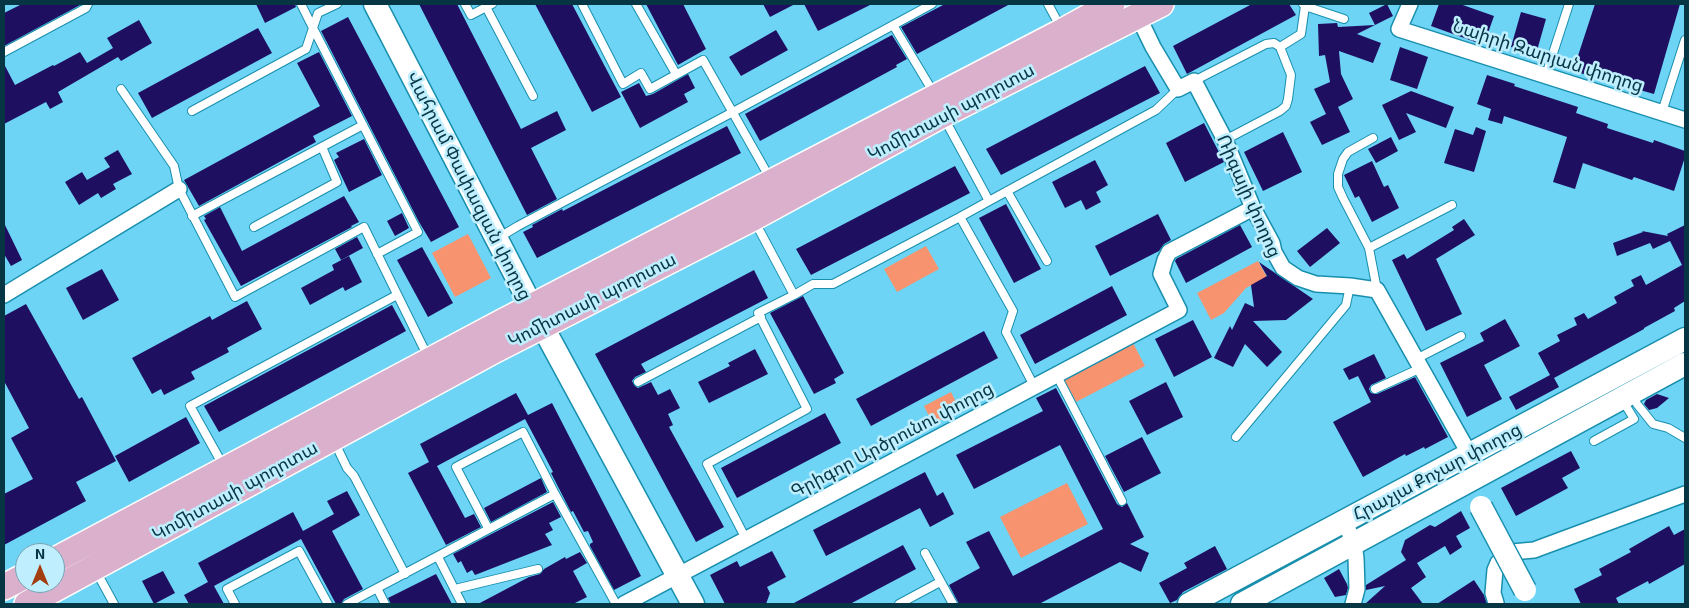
<!DOCTYPE html>
<meta charset="utf-8">
<style>
body{margin:0}
#map{position:relative;width:1689px;height:608px;overflow:hidden;background:#6ed4f5;font-family:"Exo 2",sans-serif}
canvas{display:block}
.frame{position:absolute;inset:0;border:5px solid #063643;pointer-events:none}
.north{position:absolute;left:15px;top:543px;width:50px;height:50px;box-sizing:border-box;background:#bfeefe;border:1px solid #75a4b3;border-radius:50%;rotate:0deg;font-size:14px;font-weight:700;line-height:20px;text-align:center;color:#063643}
.north::after{content:'';display:block;margin:auto;width:18px;height:22px;background:#a33e11;clip-path:polygon(50% 0,100% 100%,50% 72%,0 100%)}
</style>
<div id="map">
<canvas width="1689" height="608"></canvas>
<div class="frame"></div>
<div class="north">N</div>
</div>
<script>
const ctx = document.querySelector('canvas').getContext('2d');
ctx.lineJoin = 'round';
function paint(path, color) { ctx.fillStyle = color; ctx.fill(path, 'evenodd'); }
const shape = rows => new Path2D(rows.map(r => 'M' + r).join(''));
function strokePath(path, color, width, dash) { ctx.strokeStyle = color; ctx.lineWidth = width; ctx.lineCap = dash ? 'butt' : 'round'; ctx.setLineDash(dash || []); ctx.stroke(path); }
function drawText(font, color, halo, rows, align = 'center') {
  ctx.font = font + ' "Exo 2","Noto Sans Armenian",sans-serif'; ctx.lineWidth = 5; ctx.setLineDash([]); ctx.textBaseline = 'middle'; ctx.strokeStyle = halo; ctx.fillStyle = color; for (const [text, x, y, turn = 0] of rows) {
    ctx.save(); ctx.translate(x, y); ctx.rotate((+turn || 0) * Math.PI / 180); ctx.textAlign = isNaN(turn) ? turn : align; if (halo) ctx.strokeText(text, 0, 0); ctx.fillText(text, 0, 0); ctx.restore();
  }
}
const green = shape([
 [468,234,491,278,455,297,432,253],
 [926,246,939,269,897,292,884,269],
 [1258,261,1267,277,1246,288,1224,313,1211,320,1197,293],
 [1132,341,1145,366,1076,402,1062,376],
 [951,392,960,410,933,424,924,406],
 [1067,483,1088,524,1021,558,1000,517]
]);
const building = shape([
 [22,4,82,4,4,46,4,13],
 [256,4,295,4,296,7,265,23],
 [419,4,457,4,521,129,557,111,566,130,531,148,557,199,527,215],
 [535,4,572,4,621,97,592,112],
 [646,4,683,4,706,49,678,65],
 [763,4,795,4,770,17],
 [804,4,872,4,818,31],
 [945,4,1010,4,917,54,901,27],
 [1252,4,1289,4,1296,15,1187,74,1173,46],
 [1387,4,1393,16,1375,25,1369,13],
 [1439,4,1460,4,1494,16,1488,33,1482,31,1478,43,1431,26],
 [1595,4,1680,4,1654,94,1573,71],
 [1521,12,1546,19,1536,54,1511,47],
 [348,17,459,227,431,242,419,222,321,31],
 [139,20,152,43,121,61,118,57,58,92,63,102,50,109,46,102,4,124,4,64,15,85,53,65,54,66,80,52,87,63,113,48,107,38],
 [1337,23,1338,27,1375,25,1357,34,1381,43,1373,63,1339,51,1341,74,1353,99,1338,107,1350,132,1322,145,1310,122,1326,114,1314,89,1330,82,1325,55,1319,56,1318,24],
 [258,28,272,53,152,118,138,93],
 [776,30,788,50,741,76,729,57],
 [892,35,907,59,896,65,897,67,760,141,745,114],
 [1400,47,1428,57,1417,89,1390,80],
 [319,52,352,116,313,136,316,142,199,206,184,180,320,106,297,63],
 [1145,66,1160,93,1001,175,986,149],
 [688,74,695,88,684,94,688,102,640,128,621,92,639,83,646,96,653,94],
 [1487,75,1515,84,1514,86,1578,107,1576,113,1608,124,1607,128,1653,143,1654,140,1685,151,1685,157,1674,191,1634,177,1632,180,1583,163,1575,189,1553,182,1567,137,1504,116,1502,124,1488,120,1491,109,1477,104],
 [1411,91,1454,107,1446,128,1406,113,1416,132,1399,140,1382,105],
 [1204,123,1224,162,1185,182,1166,143],
 [727,126,741,153,537,258,523,232,533,227,532,225,562,209,563,211],
 [1476,127,1486,131,1474,172,1444,163,1455,129,1473,135],
 [1283,132,1302,172,1263,191,1244,152],
 [1391,137,1398,151,1376,163,1368,149],
 [364,139,382,175,349,192,334,160,339,157,336,153],
 [118,150,132,174,113,184,116,189,101,198,98,193,79,205,65,182,82,172,87,180,110,167,104,158],
 [1095,160,1108,185,1096,192,1101,202,1086,210,1081,200,1065,208,1052,182],
 [1372,161,1384,187,1388,185,1399,208,1372,222,1359,196,1355,198,1344,175],
 [955,166,970,193,811,275,796,249],
 [344,196,359,222,351,226,352,227,241,286,204,220,206,219,204,216,220,207,242,251],
 [1006,204,1041,269,1014,283,979,218],
 [402,213,409,228,395,236,387,221],
 [1158,214,1171,240,1164,244,1159,251,1110,276,1095,246],
 [1464,219,1475,235,1436,259,1462,314,1426,331,1392,260,1404,254,1407,259,1454,230,1452,227],
 [4,223,22,260,11,266,4,254],
 [1240,225,1252,247,1186,283,1175,261,1176,259],
 [1685,225,1685,301,1674,308,1675,311,1644,328,1644,329,1554,378,1559,387,1516,410,1509,397,1550,375,1538,353,1560,341,1557,335,1577,325,1574,318,1584,313,1588,319,1617,303,1614,297,1634,286,1631,280,1641,275,1646,285,1682,265,1670,241,1653,249,1650,243,1617,256,1613,243,1643,232,1642,231,1668,236,1667,234],
 [1327,228,1340,243,1310,267,1297,251],
 [357,237,363,248,341,260,335,249],
 [422,247,453,303,428,317,397,260],
 [349,256,362,282,345,291,343,287,310,305,301,288,334,270,332,265],
 [1259,262,1313,299,1286,320,1253,321,1282,352,1267,367,1245,344,1233,367,1214,358,1230,326,1232,330,1245,303,1254,307,1251,285,1267,276],
 [102,269,119,300,83,320,66,288],
 [754,270,768,298,641,364,646,372,635,377,632,381,635,386,638,388,651,382,658,395,670,389,680,408,668,414,673,425,669,427,724,527,696,542,595,354],
 [1112,286,1127,315,1035,364,1020,335],
 [803,296,844,373,834,379,836,383,814,394,770,313],
 [247,301,262,329,227,348,229,352,191,372,195,379,164,395,161,389,152,394,132,358,210,316,212,320],
 [26,304,79,399,82,397,116,461,76,482,86,501,4,545,4,494,33,479,11,438,29,428,4,381,4,316],
 [392,305,406,331,219,432,204,406],
 [1505,319,1520,346,1484,365,1502,399,1467,417,1440,363,1484,341,1480,333],
 [1193,320,1212,357,1174,377,1155,339],
 [984,331,998,358,871,426,856,399],
 [755,349,768,374,709,403,698,382,730,366,728,363],
 [1374,354,1386,378,1371,385,1369,389,1371,393,1377,394,1415,377,1448,437,1425,449,1424,447,1406,456,1405,454,1363,477,1333,422,1371,402,1358,376,1349,380,1343,369],
 [1166,382,1183,417,1147,435,1129,401],
 [1056,388,1117,504,1122,507,1127,503,1144,537,1130,544,1149,553,1141,572,1120,562,1039,604,959,604,949,585,980,568,966,542,989,531,1013,576,1103,529,1060,445,974,489,956,455,1043,411,1036,398],
 [516,393,528,415,552,403,641,576,614,590,590,546,590,544,593,542,588,531,584,532,573,511,571,512,551,473,553,472,525,419,437,466,465,518,474,514,481,527,446,545,408,473,429,462,420,444],
 [1657,394,1669,398,1657,408,1649,410,1644,404,1646,400],
 [825,413,841,443,737,498,721,468],
 [186,417,200,443,129,482,115,456],
 [1142,437,1161,473,1124,492,1105,456],
 [1571,451,1580,468,1562,478,1568,488,1516,516,1501,488],
 [925,472,937,496,943,492,954,514,930,527,920,508,826,556,813,530],
 [541,478,547,492,491,522,484,508],
 [347,491,360,515,332,531,363,589,344,599,341,604,336,604,301,539,214,586,224,604,189,604,184,595,208,582,198,563,293,512,303,531,334,514,327,501],
 [553,502,561,517,549,523,553,530,545,534,552,545,475,575,472,570,467,573,461,561,458,563,453,554],
 [1461,511,1470,528,1456,536,1462,547,1450,555,1445,546,1417,563,1426,577,1411,588,1423,604,1365,604,1385,586,1366,590,1366,585,1406,560,1401,552,1405,540,1430,525,1435,527],
 [1669,526,1674,535,1685,529,1685,564,1649,584,1648,581,1616,598,1619,604,1581,604,1574,589,1602,575,1599,569,1631,552,1629,549],
 [903,545,916,569,850,604,792,604],
 [1215,546,1227,569,1183,592,1177,600,1170,603,1159,583,1187,568,1184,563],
 [772,551,786,577,767,587,770,593,766,604,725,604,710,575,737,561,740,567],
 [580,552,587,563,573,571,587,597,573,604,478,604,529,577,540,574,544,569,565,557,566,559],
 [1339,569,1347,584,1348,588,1346,595,1335,597,1324,578],
 [163,571,175,593,154,604,142,581],
 [436,574,452,604,391,604,388,598],
 [1474,580,1484,595,1487,604,1437,604]
]);
const lane = shape([
 [337,4,318,13,313,28,418,232,377,254],
 [465,4,471,15,492,4],
 [582,4,623,84,641,73,650,89,703,60,771,180],
 [636,4,676,74],
 [1048,4,1061,28],
 [1303,4,1305,6,1344,19],
 [486,7,533,96],
 [893,25,935,95],
 [1280,47,1301,34,1305,6],
 [4,52,86,8,88,4],
 [1546,75,1569,4],
 [1194,81,1266,44,1274,43,1280,47,1291,75,1288,99,1286,106,1280,111,1225,140],
 [121,89,174,166,179,189,235,297,364,227,428,357],
 [192,111,306,49,313,28,301,4],
 [1662,112,1685,40],
 [944,118,989,201,960,217,1013,311,1006,332,1034,386],
 [1373,138,1348,152,1343,159,1338,174,1338,187,1343,198,1369,248,1377,290],
 [1007,191,1047,261],
 [989,201,1156,110,1178,89],
 [192,216,363,125],
 [254,227,337,182,322,147],
 [498,238,518,226,733,112,932,4],
 [1369,248,1452,205],
 [794,295,813,284,833,284,960,217],
 [1416,359,1461,336],
 [1056,374,1122,501],
 [638,382,761,317],
 [1375,389,1421,368],
 [1633,395,1637,404,1653,424,1668,428,1685,438],
 [1236,437,1346,305,1350,286],
 [334,441,347,468,354,476,405,574],
 [1594,441,1634,419,1623,401],
 [224,467,190,406,397,295],
 [488,528,456,467,523,432,555,494,616,604],
 [746,539,707,464,807,409,758,313,794,295,755,222],
 [925,553,953,604],
 [438,557,462,604],
 [96,571,114,604],
 [377,588,385,604],
 [455,589,538,569],
 [235,604,227,589,299,551,328,604],
 [347,604,555,494],
 [899,604,940,582]
]);
const street = shape([
 [1410,4,1399,29,1685,120],
 [1138,16,1153,47,1178,89,1194,81,1225,140,1253,208,1272,243,1274,252,1283,268,1298,278,1316,284,1350,286,1377,290,1470,455],
 [4,295,179,189],
 [1345,521,1354,545,1356,558,1357,589,1353,604],
 [1496,603,1493,593,1495,570,1498,563,1512,552,1534,550,1685,494],
 [624,604,1179,310,1161,274,1165,260,1169,252,1253,208]
]);
const secondary = shape([
 [375,4,532,307,693,604],
 [1189,604,1685,339],
 [1242,604,1685,364]
]);
const primary = shape([
 [55,560,502,322,1063,31,1112,4],
 [4,587,25,576],
 [27,604,497,349,753,218,942,115,1161,4]
]);
const secondaryBridge = shape([
 [1481,507,1525,590]
]);
const streetNames = [
 ["Նաիրի Զարյան փողոց",1548,56,18],
 ["Կոմիտասի պողոտա",951,112,-28],
 ["Վահրամ Փափազյան փողոց",469,186,63],
 ["Ռիգայի փողոց",1249,196,66],
 ["Կոմիտասի պողոտա",592,300,-27],
 ["Գրիգոր Արծրունու փողոց",892,440,-28],
 ["Հրաչյա Քոչար փողոց",1437,472,-28],
 ["Կոմիտասի պողոտա",235,491,-29]
];
paint(green, '#f7946f');
paint(building, '#1f0f61');
strokePath(lane, '#188fad', 10);
strokePath(street, '#188fad', 18);
strokePath(secondary, '#188fad', 25);
strokePath(primary, '#fff', 28);
strokePath(lane, '#fff', 8);
strokePath(street, '#fff', 15);
strokePath(secondary, '#fff', 22);
strokePath(primary, '#dbb0cc', 25);
strokePath(secondaryBridge, '#188fad', 25, []);
strokePath(secondaryBridge, '#fff', 22);
drawText('18px', '#063643', '#bfeefe', streetNames);
</script>
